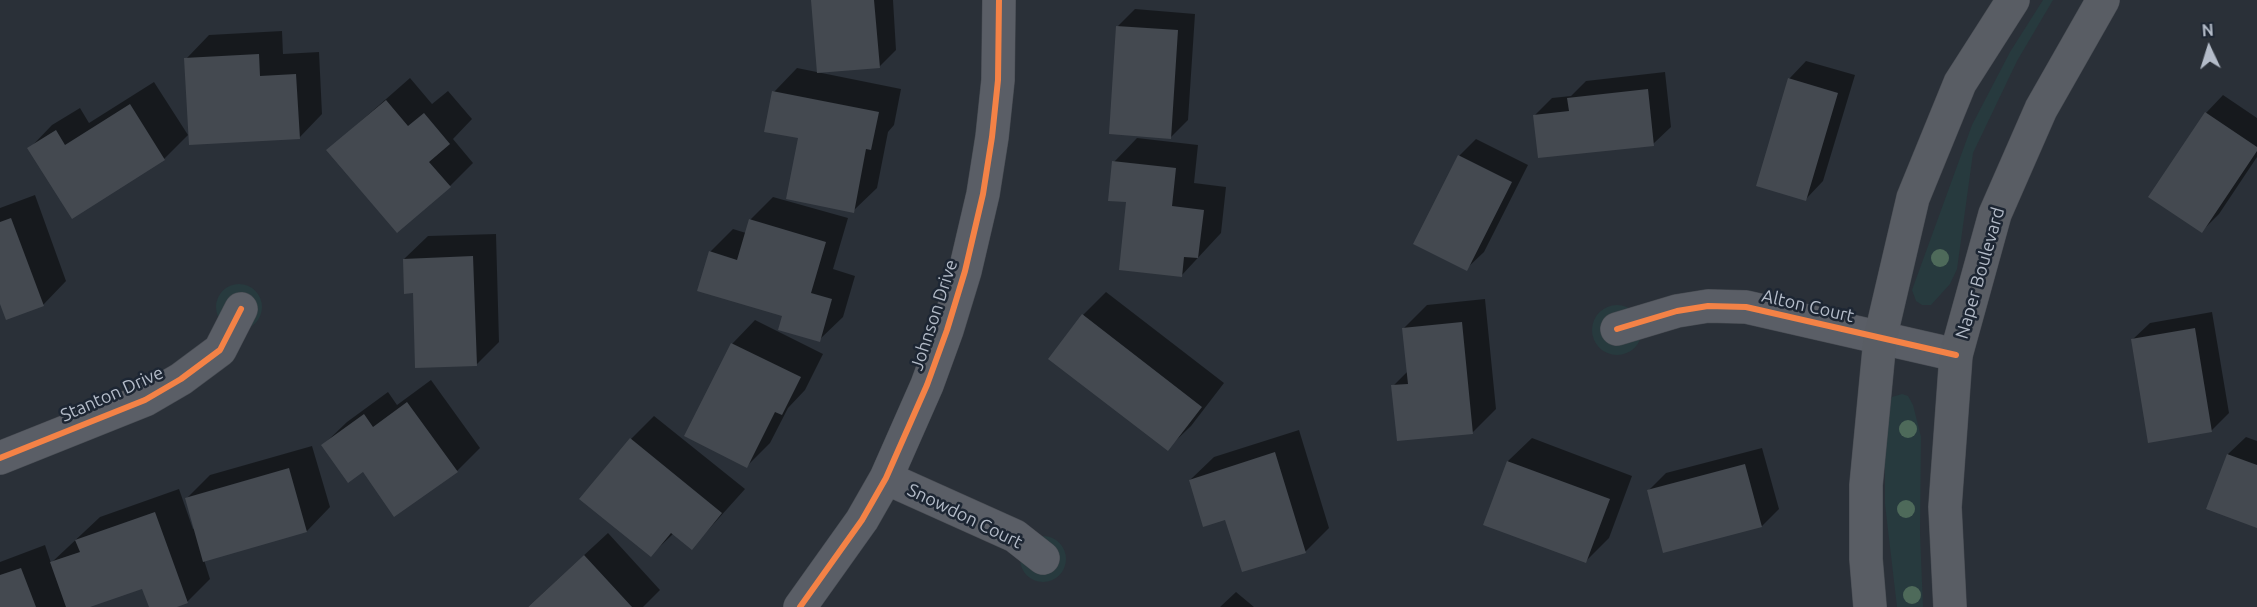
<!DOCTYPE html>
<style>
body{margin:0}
#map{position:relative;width:2257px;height:607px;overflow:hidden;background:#2a3038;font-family:Ubuntu,sans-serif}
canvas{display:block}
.north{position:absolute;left:2179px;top:18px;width:60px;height:60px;-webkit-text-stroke:4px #1d2633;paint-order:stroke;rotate:356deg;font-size:16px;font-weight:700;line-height:24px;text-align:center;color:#b4bcc9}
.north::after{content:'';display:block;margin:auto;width:21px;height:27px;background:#b4bcc9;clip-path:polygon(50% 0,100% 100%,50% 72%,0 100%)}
</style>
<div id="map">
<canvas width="2257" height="607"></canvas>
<div class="north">N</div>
</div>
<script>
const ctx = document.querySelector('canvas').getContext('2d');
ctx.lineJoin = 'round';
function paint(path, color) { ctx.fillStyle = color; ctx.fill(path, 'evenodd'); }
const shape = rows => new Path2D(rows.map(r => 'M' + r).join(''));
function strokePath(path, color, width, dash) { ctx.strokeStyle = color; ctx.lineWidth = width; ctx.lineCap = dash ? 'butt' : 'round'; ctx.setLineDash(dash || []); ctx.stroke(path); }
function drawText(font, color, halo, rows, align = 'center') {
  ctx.font = font + ' Ubuntu,sans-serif'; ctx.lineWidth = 5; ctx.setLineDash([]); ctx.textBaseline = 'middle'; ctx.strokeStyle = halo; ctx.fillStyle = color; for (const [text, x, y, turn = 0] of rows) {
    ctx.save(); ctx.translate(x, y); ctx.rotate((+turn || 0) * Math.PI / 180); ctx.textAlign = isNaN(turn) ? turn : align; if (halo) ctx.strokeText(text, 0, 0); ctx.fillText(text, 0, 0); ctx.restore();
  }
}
const green = shape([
 [2043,0,2053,0,2017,61,1973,153,1957,269,1950,284,1931,305,1922,305,1916,301,1912,290,1972,125,2010,52],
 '216 307a23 23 0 1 1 46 0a23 23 0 1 1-46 0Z',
 '1592 330a25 25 0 1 1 50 0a25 25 0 1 1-50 0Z',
 [1902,394,1908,396,1913,405,1921,437,1920,533,1923,607,1897,607,1885,504,1885,450,1890,404,1892,397],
 '1020 559a23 23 0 1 1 46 0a23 23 0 1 1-46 0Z'
]);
const shadow = shape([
 [813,0,893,0,896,50,879,67],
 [1135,9,1195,14,1188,120,1170,138,1118,26],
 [282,31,283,54,319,52,322,114,299,138,186,59,209,35],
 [1806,61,1855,75,1823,181,1806,199,1789,79],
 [797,68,901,89,894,125,888,132,877,188,853,211,774,92],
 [1665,72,1671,127,1653,144,1535,115,1552,98,1571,96,1586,81],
 [410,78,432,104,448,91,472,119,453,139,473,163,450,186,328,150],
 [154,82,188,135,164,159,72,217,29,149,52,125,80,108,89,123],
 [2223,95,2257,118,2257,157,2219,214,2202,231,2150,197,2206,113],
 [1137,138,1198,145,1194,183,1226,187,1221,233,1181,276,1128,201,1114,162],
 [1476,139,1528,165,1484,252,1466,269,1459,156],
 [35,195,66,281,43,305,0,300,0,208],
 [773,197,848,218,833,269,855,276,843,317,819,340,784,315,710,252,733,229,746,233,750,220],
 [496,234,499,342,476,365,415,292,404,259,428,236],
 [1106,292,1224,383,1191,426,1167,449,1083,315],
 [1485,299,1496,409,1472,433,1393,386,1408,371,1403,329,1427,305],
 [2212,312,2229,413,2211,431,2132,340,2150,323],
 [755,320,823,354,805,390,788,408,770,443,747,466,732,344],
 [431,380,480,448,457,471,363,470,323,445,347,422,388,392,397,405],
 [654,416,745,489,692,548,674,533,651,555,631,439],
 [1299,430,1329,528,1306,551,1243,570,1226,518,1190,480,1214,457],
 [2246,437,2257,441,2257,526,2208,508,2228,454],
 [1532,438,1632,476,1609,538,1586,561,1485,524,1508,461],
 [312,446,330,507,307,531,204,560,210,579,187,602,173,607,150,607,143,587,85,607,0,607,0,562,45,545,51,563,100,517,179,489,193,529,195,528,187,498,210,475],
 [1762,448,1779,509,1762,526,1648,491,1666,473],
 [608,533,660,590,643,607,528,607],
 [1236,592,1254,607,1220,607]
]);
const building = shape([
 [811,0,874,0,880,68,817,73],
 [1116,26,1178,30,1171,139,1109,134],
 [259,54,260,76,296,74,300,139,189,145,184,58],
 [1788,78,1838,93,1806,201,1756,186],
 [1648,89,1654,146,1538,158,1533,115,1569,111,1567,98],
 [772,91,879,112,871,150,866,149,854,213,786,199,798,138,764,132],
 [386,100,408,126,424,113,450,144,429,162,451,187,397,233,326,150],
 [130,104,165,160,72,219,27,148,56,130,65,145],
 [2205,112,2257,147,2257,151,2202,233,2148,197],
 [1458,155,1512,182,1467,271,1413,244],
 [1112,161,1176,168,1172,206,1204,210,1198,258,1184,257,1182,277,1119,270,1126,202,1108,201],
 [11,218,44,306,6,320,0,304,0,222],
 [749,219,826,242,811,293,832,299,820,342,778,330,782,316,697,291,709,251,737,260],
 [473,256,477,366,415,368,413,293,404,294,403,259],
 [1082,314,1202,407,1168,451,1048,359],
 [1462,322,1473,434,1397,441,1391,385,1408,384,1402,328],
 [2195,328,2212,432,2148,443,2131,339],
 [731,343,801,377,782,415,775,412,747,468,684,436],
 [407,402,458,472,394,517,363,472,348,483,321,445,364,414,373,427],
 [630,438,722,513,692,550,671,533,651,557,579,499],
 [1275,452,1306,553,1242,572,1225,520,1203,527,1189,480],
 [2227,454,2257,465,2257,528,2206,509],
 [1507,461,1610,499,1586,563,1483,525],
 [1745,464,1762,527,1663,553,1647,490],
 [289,468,307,532,203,562,185,498],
 [155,512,188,603,177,607,149,607,142,589,90,607,66,607,50,562,80,552,75,540],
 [584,555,632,607,528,607],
 [21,568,36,607,0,607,0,575]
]);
const street = shape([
 [1617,329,1677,311,1708,306,1746,307,1956,355],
 [0,458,145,400,181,379,220,350,241,309],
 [886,478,1015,536,1043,558],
 [800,607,862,520,886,478,927,385,947,330,965,271,983,194,992,137,998,80,999,0]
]);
const secondary = shape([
 [1870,607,1866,559,1866,485,1880,339,1913,198,1960,83,2013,0],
 [1950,607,1945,507,1956,355,1995,214,2041,109,2103,0]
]);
const cycleway = shape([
 [1617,329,1677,311,1708,306,1746,307,1956,355],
 [0,458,145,400,181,379,220,350,241,309],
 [800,607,862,520,886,478,927,385,947,330,965,271,983,194,992,137,998,80,999,0]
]);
const trees = [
 [1940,258],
 [1908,429],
 [1906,509],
 [1912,595]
];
const streetNames = [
 ["Naper Boulevard",1980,273,-74],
 ["Alton Court",1808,306,13],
 ["Johnson Drive",934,315,-72],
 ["Stanton Drive",112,394,-24],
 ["Snowdon Court",965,516,26]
];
paint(green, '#273a3e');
paint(shadow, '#0007');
paint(building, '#444950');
strokePath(street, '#484c53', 34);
strokePath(secondary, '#484c53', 34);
strokePath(street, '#5a5e66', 33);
strokePath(secondary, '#595d64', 33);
strokePath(cycleway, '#f48246', 6);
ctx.fillStyle = '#4e6a5a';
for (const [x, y] of trees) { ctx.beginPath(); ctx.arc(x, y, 9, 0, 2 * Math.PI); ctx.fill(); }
drawText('18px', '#b4bcc9', '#1d2633', streetNames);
</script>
